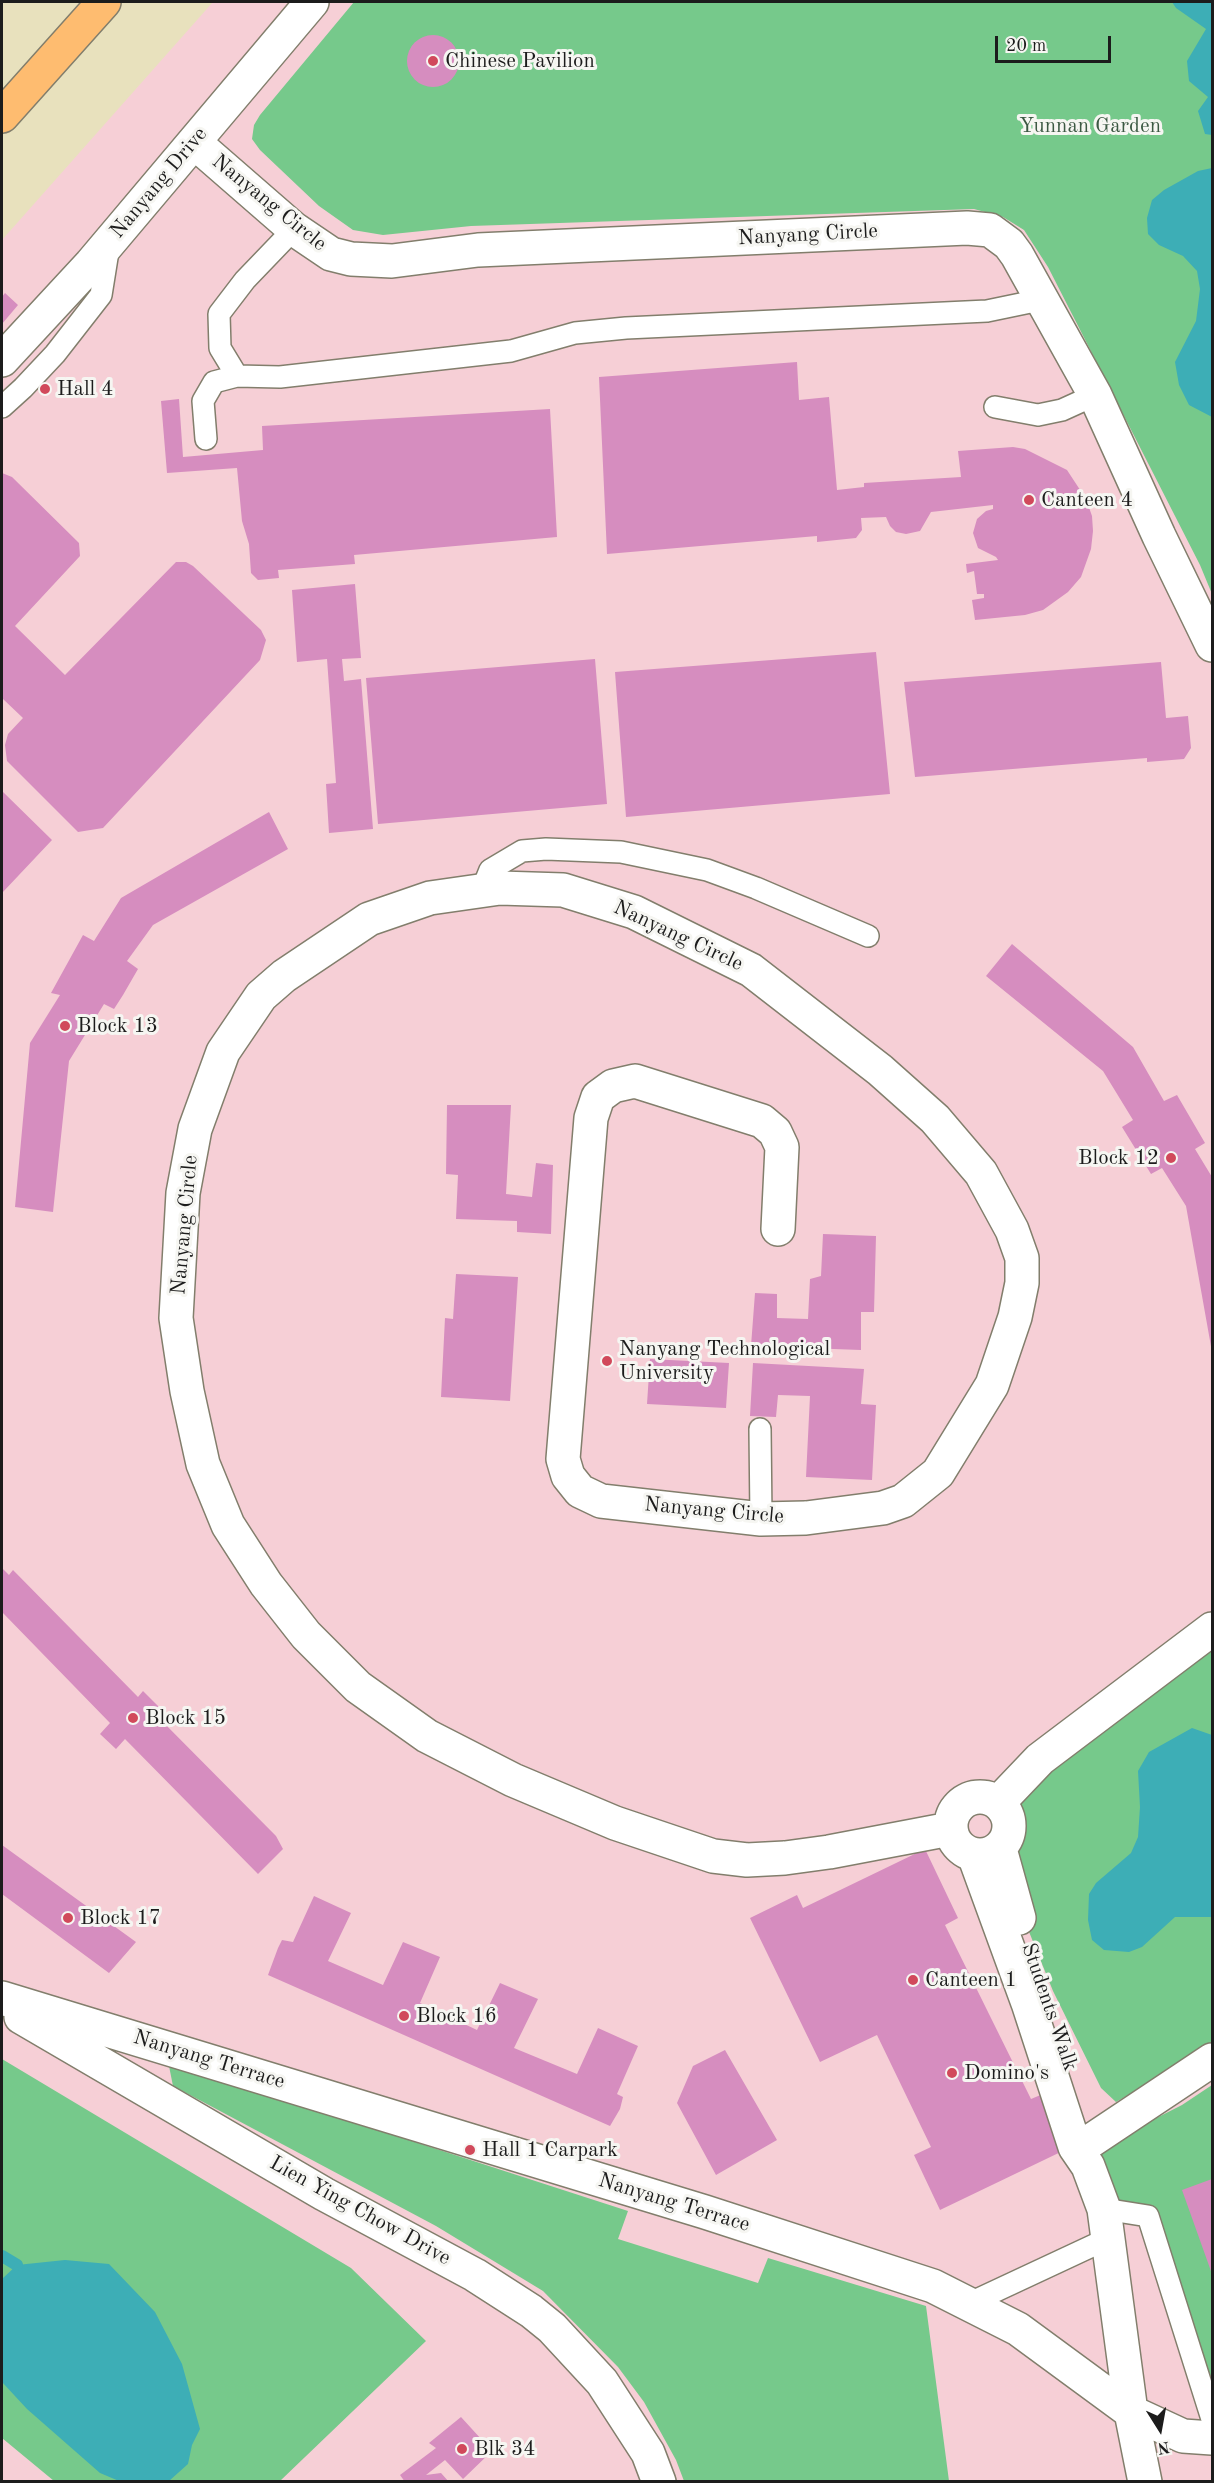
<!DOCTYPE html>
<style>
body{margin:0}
#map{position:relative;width:1214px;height:2483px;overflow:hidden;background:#e8e1bd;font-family:"Old Standard TT",serif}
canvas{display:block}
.frame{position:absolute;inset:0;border:3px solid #1c1c1c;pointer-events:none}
.north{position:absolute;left:1130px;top:2399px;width:60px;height:60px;-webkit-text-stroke:4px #f6f6f2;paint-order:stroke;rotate:169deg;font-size:16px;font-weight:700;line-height:24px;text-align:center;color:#1c1c1c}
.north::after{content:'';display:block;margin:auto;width:21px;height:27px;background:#1c1c1c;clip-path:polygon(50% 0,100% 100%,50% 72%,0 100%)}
.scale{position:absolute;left:995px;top:36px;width:116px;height:27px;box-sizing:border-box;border:3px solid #1c1c1c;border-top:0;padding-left:8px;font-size:18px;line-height:21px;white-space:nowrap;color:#1c1c1c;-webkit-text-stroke:4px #f6f6f2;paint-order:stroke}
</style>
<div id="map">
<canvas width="1214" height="2483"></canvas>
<div class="frame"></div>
<div class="north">N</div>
<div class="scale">20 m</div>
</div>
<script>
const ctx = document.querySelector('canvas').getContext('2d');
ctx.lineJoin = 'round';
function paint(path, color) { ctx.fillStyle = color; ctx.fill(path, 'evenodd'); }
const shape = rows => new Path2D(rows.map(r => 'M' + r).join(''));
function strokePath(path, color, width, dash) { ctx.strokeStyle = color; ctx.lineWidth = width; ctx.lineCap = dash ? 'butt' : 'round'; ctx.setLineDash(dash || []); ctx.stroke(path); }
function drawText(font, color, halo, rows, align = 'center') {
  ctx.font = font + ' "Old Standard TT",serif'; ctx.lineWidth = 6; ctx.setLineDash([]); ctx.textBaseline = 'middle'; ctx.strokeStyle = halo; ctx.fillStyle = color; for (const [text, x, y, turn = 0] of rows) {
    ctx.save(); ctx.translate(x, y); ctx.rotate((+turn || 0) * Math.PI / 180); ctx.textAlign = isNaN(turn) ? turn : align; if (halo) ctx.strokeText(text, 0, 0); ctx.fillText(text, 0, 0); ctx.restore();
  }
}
const built = shape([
 [213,2,1212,2,1212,2481,2,2482,2,240]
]);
const green = shape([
 [354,2,1212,2,1212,594,1200,565,1048,267,1024,230,1003,217,974,209,471,226,383,235,353,230,319,206,260,150,252,139,254,125,260,115],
 [1212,1648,1212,2041,1178,2066,1116,2102,1101,2088,1053,1991,1019,1907,1009,1865,1020,1842,1015,1809,1028,1787],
 [106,2042,628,2211,618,2239,758,2283,768,2258,926,2306,949,2481,684,2481,676,2460,644,2402,618,2367,543,2291,436,2226,173,2086,169,2066],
 [2,2059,351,2268,426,2341,280,2481,54,2481,2,2438],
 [1212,2085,1212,2419,1148,2217,1104,2209,1099,2159,1103,2145,1182,2105]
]);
const water = shape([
 [1172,2,1212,2,1212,135,1205,134,1198,111,1208,97,1189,81,1187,61,1206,29,1176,8],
 [1212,168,1212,417,1189,405,1179,385,1175,362,1196,321,1200,289,1197,271,1183,256,1159,245,1148,234,1147,218,1152,200,1164,190,1198,171],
 [1192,1728,1212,1735,1212,1917,1175,1917,1142,1947,1129,1952,1104,1950,1092,1940,1088,1920,1089,1894,1096,1883,1131,1853,1138,1837,1140,1807,1138,1771,1149,1752],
 [65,2260,109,2264,155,2312,182,2364,200,2429,192,2445,188,2464,169,2481,119,2481,100,2473,27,2409,2,2382,2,2279,17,2265]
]);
const stream = shape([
 [2,2256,17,2265]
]);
const building = shape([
 '407 61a26 26 0 1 1 52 0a26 26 0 1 1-52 0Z',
 [5,293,18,305,2,324,2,297],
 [797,362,799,400,829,397,837,490,864,487,864,483,961,477,958,451,1013,447,1025,449,1067,470,1086,499,1092,516,1093,531,1091,549,1081,577,1068,592,1043,610,1025,615,975,620,972,600,984,598,984,594,977,594,974,571,967,573,966,564,998,560,996,557,978,548,973,533,977,519,986,511,993,509,993,505,931,512,920,531,906,534,896,532,890,526,886,517,861,518,862,530,856,538,817,542,817,536,607,554,599,377],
 [179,399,183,457,263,450,262,426,550,409,557,537,354,555,355,564,278,570,279,578,258,580,251,573,249,544,242,521,237,468,167,473,161,401],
 [2,473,12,477,79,543,80,556,15,626,65,675,176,562,186,562,193,566,261,630,266,640,260,660,103,828,78,832,7,761,5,745,8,734,23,718,3,699,2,700],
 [355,584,361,658,342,659,344,681,361,679,373,829,329,833,326,784,336,783,327,659,297,662,292,590],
 [876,652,890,794,626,817,615,672],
 [595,659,607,804,378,824,366,678],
 [1161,662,1166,718,1188,716,1191,748,1184,759,1147,762,1147,758,915,777,904,682],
 [2,791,52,840,2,893],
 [269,812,288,849,153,925,127,961,138,969,123,995,114,1009,104,1004,69,1061,53,1212,15,1207,30,1043,60,995,51,993,83,935,94,941,121,898],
 [1012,944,1133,1047,1164,1101,1177,1095,1205,1143,1195,1149,1212,1177,1212,1352,1186,1206,1162,1168,1151,1174,1122,1127,1133,1120,1103,1071,986,976],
 [447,1105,511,1105,506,1194,532,1197,536,1163,553,1165,551,1234,517,1232,517,1221,456,1219,458,1175,446,1174],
 [823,1234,876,1236,874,1312,861,1312,861,1350,751,1346,755,1293,777,1294,777,1318,808,1319,810,1279,821,1276],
 [456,1274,518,1277,510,1401,441,1397,445,1318,453,1319],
 [650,1359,729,1363,726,1408,647,1404],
 [753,1363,864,1369,861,1404,876,1405,872,1480,806,1477,810,1396,778,1395,776,1417,750,1416],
 [2,1568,9,1575,13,1570,138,1697,143,1691,161,1709,155,1714,276,1836,283,1849,258,1874,125,1739,116,1749,100,1734,110,1723,2,1612],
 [2,1845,136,1942,109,1973,2,1894],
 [925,1849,958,1918,945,1925,1031,2099,1043,2094,1069,2148,940,2210,914,2155,931,2147,877,2035,820,2062,750,1918,797,1895,803,1908],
 [314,1896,351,1913,328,1961,383,1985,403,1942,440,1957,420,2003,477,2030,500,1983,538,1999,514,2048,577,2074,598,2028,638,2046,617,2094,623,2097,620,2109,610,2126,268,1975,278,1948,282,1940,293,1942],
 [725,2050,777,2140,716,2175,677,2103,693,2066],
 [1212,2179,1212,2274,1182,2190],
 [461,2417,492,2451,463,2479,445,2460,426,2475,441,2473,449,2482,405,2482,400,2475,436,2448,429,2443]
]);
const service = shape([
 [237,376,220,348,219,314,245,280,294,229],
 [2,407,23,388,55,354,101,295,109,245],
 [995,407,1038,415,1062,410,1095,395],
 [206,439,203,401,214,382,237,376,280,377,511,351,575,333,626,328,987,311,1040,300],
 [482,890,490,870,522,851,546,849,621,852,707,870,756,888,868,936],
 [760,1429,761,1519],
 [1104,2209,1148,2216,1212,2419],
 [970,2303,1107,2239]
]);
const minor = shape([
 [194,142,294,229,331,254,351,259,392,261,478,250,967,228,990,230,1009,244,1017,255,1095,395,1159,536,1212,645],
 [2,360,91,264,312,2],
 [778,1229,782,1147,775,1132,762,1121,635,1081,613,1086,598,1097,591,1118,563,1459,568,1476,580,1491,601,1501,761,1519,806,1518,883,1508,903,1501,938,1473,992,1385,1015,1317,1022,1283,1022,1258,1012,1230,981,1173,935,1119,880,1070,751,970,634,912,563,890,500,888,430,898,369,919,284,976,261,996,223,1052,195,1129,183,1193,176,1318,187,1391,203,1464,228,1525,266,1584,306,1635,358,1687,427,1736,513,1780,615,1823,713,1856,747,1860,785,1858,829,1852,950,1829],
 '951 1826a29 29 0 1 1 58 0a29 29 0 1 1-58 0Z',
 [999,1802,1040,1759,1212,1629],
 [1000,1849,1019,1918],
 [974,1855,1028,2003,1075,2147,1088,2166,1104,2209,1131,2412,1145,2482],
 [2,1998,705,2212,933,2286,1018,2329,1131,2412,1183,2436,1212,2438],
 [21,2017,324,2194,475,2275,531,2311,552,2328,602,2382,648,2453,659,2482],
 [1075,2147,1092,2140,1212,2060]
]);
const motorway = shape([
 [2,116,104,2]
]);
const markers = [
 [433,61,6,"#d1495b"],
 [45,389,6,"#d1495b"],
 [1029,500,6,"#d1495b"],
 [65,1026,6,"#d1495b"],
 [1171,1158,6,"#d1495b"],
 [607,1361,6,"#d1495b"],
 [133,1718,6,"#d1495b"],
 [68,1918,6,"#d1495b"],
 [913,1980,6,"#d1495b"],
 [404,2016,6,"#d1495b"],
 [952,2073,6,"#d1495b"],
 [470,2150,6,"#d1495b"],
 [462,2449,6,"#d1495b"]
];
const poiNames = [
 ["Chinese Pavilion",445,61],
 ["Hall 4",57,389],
 ["Canteen 4",1041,500],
 ["Block 13",77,1026],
 ["Block 12",1159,1158,"right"],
 ["Nanyang Technological",619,1349],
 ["University",619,1373],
 ["Block 15",145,1718],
 ["Block 17",80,1918],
 ["Canteen 1",925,1980],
 ["Block 16",416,2016],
 ["Domino's",964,2073],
 ["Hall 1 Carpark",482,2150],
 ["Blk 34",474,2449]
];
const parkNames = [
 ["Yunnan Garden",1090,126]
];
const streetNames = [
 ["Nanyang Drive",159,183,-50],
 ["Nanyang Circle",269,203,39],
 ["Nanyang Circle",808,235,-3],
 ["Nanyang Circle",678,936,25],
 ["Nanyang Circle",185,1225,-85],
 ["Nanyang Circle",714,1511,5],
 ["Students Walk",1049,2007,71],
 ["Nanyang Terrace",209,2060,17],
 ["Nanyang Terrace",674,2203,17],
 ["Lien Ying Chow Drive",360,2211,29]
];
paint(built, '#f6cfd6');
paint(green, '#76c98b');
paint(water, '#3daeb6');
strokePath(stream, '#3daeb6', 12);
paint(building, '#d68dbf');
strokePath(service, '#827e6c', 24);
strokePath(minor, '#827e6c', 36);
strokePath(motorway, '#827e6c', 36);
strokePath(service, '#fff', 21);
strokePath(minor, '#fff', 33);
strokePath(motorway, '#febc70', 33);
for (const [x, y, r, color] of markers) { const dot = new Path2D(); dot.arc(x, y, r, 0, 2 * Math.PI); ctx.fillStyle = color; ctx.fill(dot); strokePath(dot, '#f6f6f2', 2); }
drawText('21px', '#1c1c1c', '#f6f6f2', poiNames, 'left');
drawText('21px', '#3c5943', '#f6f6f2', parkNames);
drawText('21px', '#1c1c1c', '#f6f6f2', streetNames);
</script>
